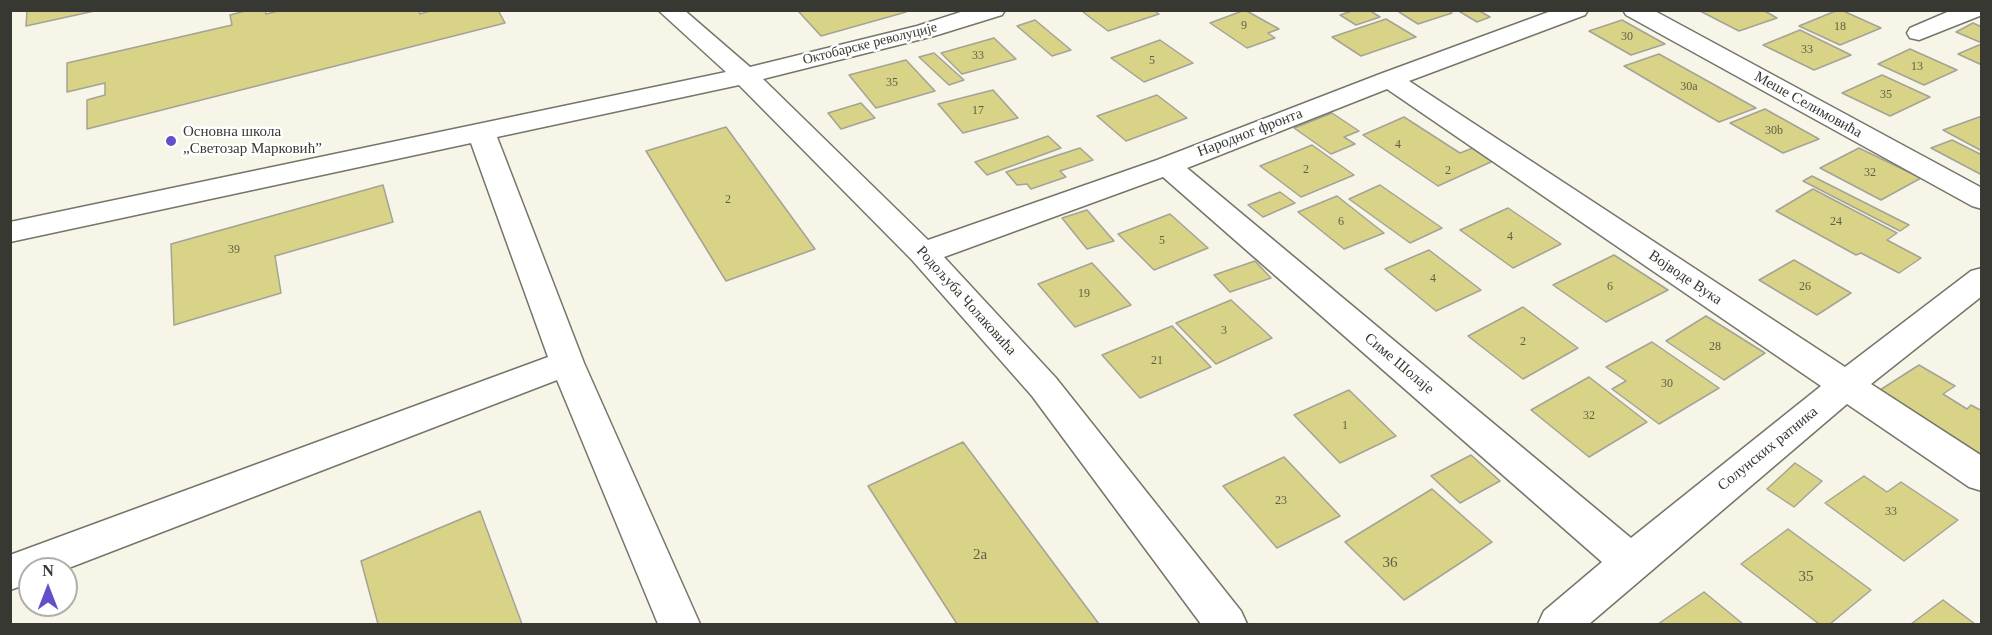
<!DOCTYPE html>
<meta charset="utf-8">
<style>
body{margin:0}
#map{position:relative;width:1992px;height:635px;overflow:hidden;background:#f6f5e8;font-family:"Times New Roman",serif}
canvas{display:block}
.frame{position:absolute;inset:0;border:12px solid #383833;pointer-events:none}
.north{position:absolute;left:18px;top:557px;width:60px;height:60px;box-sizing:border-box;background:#fff;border:2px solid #afafad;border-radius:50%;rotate:0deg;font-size:16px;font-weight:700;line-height:24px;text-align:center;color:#383833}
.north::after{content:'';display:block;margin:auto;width:21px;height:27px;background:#6250c9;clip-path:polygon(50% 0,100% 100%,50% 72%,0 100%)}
</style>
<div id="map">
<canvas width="1992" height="635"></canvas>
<div class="frame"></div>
<div class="north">N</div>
</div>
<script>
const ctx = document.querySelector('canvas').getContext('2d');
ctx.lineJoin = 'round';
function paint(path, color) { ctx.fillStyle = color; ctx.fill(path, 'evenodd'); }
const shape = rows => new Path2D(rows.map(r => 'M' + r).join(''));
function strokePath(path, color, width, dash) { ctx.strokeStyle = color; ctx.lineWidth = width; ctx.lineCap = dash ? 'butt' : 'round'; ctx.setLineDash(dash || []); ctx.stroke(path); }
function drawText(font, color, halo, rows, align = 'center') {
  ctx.font = font + ' "Times New Roman",serif'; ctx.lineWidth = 5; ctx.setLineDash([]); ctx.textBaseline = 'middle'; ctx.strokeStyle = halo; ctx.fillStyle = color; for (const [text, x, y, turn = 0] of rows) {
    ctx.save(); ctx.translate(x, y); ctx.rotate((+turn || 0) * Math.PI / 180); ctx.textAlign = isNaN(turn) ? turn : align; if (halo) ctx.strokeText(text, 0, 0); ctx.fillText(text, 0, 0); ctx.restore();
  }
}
const building = shape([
 [27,10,99,10,26,26,27,10],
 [249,10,265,10,266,14,282,10,419,10,420,14,434,10,498,10,505,23,87,129,87,100,105,95,105,83,67,92,67,63,232,25,230,15,249,10],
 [805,10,904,10,906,12,821,36,799,12,805,10],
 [1089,10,1153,10,1159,14,1108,31,1083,12,1089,10],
 [1245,10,1279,29,1268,33,1275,38,1247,48,1210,23,1245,10],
 [1355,10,1369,10,1380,17,1356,25,1340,15,1355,10],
 [1404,10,1448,10,1452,13,1418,24,1399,12,1404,10],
 [1457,10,1478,10,1490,17,1477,22,1457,10],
 [1763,10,1777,18,1739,31,1700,11,1763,10],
 [1838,10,1841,10,1881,28,1840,45,1799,26,1838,10],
 [1386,19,1416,37,1361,56,1332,37,1386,19],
 [1035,20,1071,50,1052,56,1017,26,1035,20],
 [1622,20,1665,44,1631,55,1589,31,1622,20],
 [1973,23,1982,27,1982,43,1956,32,1973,23],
 [1800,30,1851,55,1814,70,1763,45,1800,30],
 [994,38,1016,59,962,74,941,53,994,38],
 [1160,40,1193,63,1144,82,1111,58,1160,40],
 [1979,45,1982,46,1982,65,1958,54,1979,45],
 [1910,49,1957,70,1924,85,1878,64,1910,49],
 [934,53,964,80,949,85,919,57,934,53],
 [1659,54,1756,108,1719,122,1624,66,1659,54],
 [906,60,935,91,876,108,849,75,906,60],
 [1882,75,1930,97,1890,116,1842,93,1882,75],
 [993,90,1018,118,963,133,938,104,993,90],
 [1157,95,1187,118,1126,141,1097,116,1157,95],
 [861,103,875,118,841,129,828,113,861,103],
 [1765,109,1819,139,1783,153,1730,123,1765,109],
 [1332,113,1359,131,1344,137,1355,144,1331,154,1294,128,1332,113],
 [1982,116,1982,151,1943,130,1982,116],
 [1404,117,1460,153,1473,148,1493,161,1438,186,1363,135,1404,117],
 [726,127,815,249,726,281,646,151,726,127],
 [1048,136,1061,148,987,175,975,162,1048,136],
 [1952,140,1982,155,1982,175,1931,148,1952,140],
 [1312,145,1354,175,1301,197,1260,166,1312,145],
 [1080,148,1093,160,1060,171,1066,177,1031,189,1027,184,1017,185,1006,172,1080,148],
 [1859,148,1921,178,1881,200,1820,168,1859,148],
 [1812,176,1909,225,1900,231,1803,181,1812,176],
 [383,185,393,222,275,256,281,293,174,325,171,244,383,185],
 [1380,185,1442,228,1410,243,1349,199,1380,185],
 [1813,189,1897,233,1887,240,1921,258,1899,273,1861,253,1856,255,1776,211,1813,189],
 [1280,192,1295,203,1263,217,1248,205,1280,192],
 [1337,196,1384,233,1344,249,1298,212,1337,196],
 [1508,208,1561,244,1513,268,1460,230,1508,208],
 [1087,210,1114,241,1087,249,1062,218,1087,210],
 [1170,214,1208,248,1154,270,1118,234,1170,214],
 [1429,250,1481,290,1436,311,1385,269,1429,250],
 [1614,255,1668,290,1606,322,1553,285,1614,255],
 [1794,260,1851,293,1817,315,1759,280,1794,260],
 [1255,261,1271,278,1230,292,1214,275,1255,261],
 [1092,263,1131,305,1075,327,1038,284,1092,263],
 [1231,300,1272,338,1216,364,1176,323,1231,300],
 [1523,307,1578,348,1523,379,1468,336,1523,307],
 [1706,316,1765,353,1724,380,1666,341,1706,316],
 [1172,326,1211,367,1140,398,1102,355,1172,326],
 [1652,342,1719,388,1659,424,1612,389,1626,381,1606,367,1652,342],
 [1919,365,1955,386,1943,394,1967,409,1971,405,1982,411,1982,455,1880,390,1919,365],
 [1589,377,1647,422,1589,457,1531,410,1589,377],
 [1349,390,1396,436,1340,463,1294,415,1349,390],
 [963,442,1099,624,957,624,868,486,963,442],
 [1471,455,1500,481,1460,503,1431,476,1471,455],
 [1284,457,1340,516,1277,548,1223,486,1284,457],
 [1795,463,1822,481,1794,507,1767,489,1795,463],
 [1864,476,1887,492,1901,482,1958,520,1904,561,1825,503,1864,476],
 [1432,489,1492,542,1404,600,1345,542,1432,489],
 [480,511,522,624,378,624,361,561,480,511],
 [1788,529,1871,590,1830,624,1819,624,1741,564,1788,529],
 [1704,592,1743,624,1658,624,1704,592],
 [1943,600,1975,624,1911,624,1943,600]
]);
const minor = shape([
 [658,10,684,10,750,67,917,26,967,10,1005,10,1002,15,934,36,763,79,928,240,1157,160,1380,74,1554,10,1588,10,1585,15,1409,81,1845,367,1971,271,1982,268,1982,296,1871,384,1982,456,1982,491,1969,487,1847,404,1589,624,1538,624,1544,611,1602,562,1163,177,944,257,1056,378,1241,611,1247,624,1201,624,1032,396,912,260,739,85,497,137,584,363,700,624,658,624,557,380,66,569,30,569,30,583,10,590,10,555,548,357,471,143,10,242,10,222,726,72,658,10],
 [1387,89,1821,386,1631,538,1187,168,1387,89],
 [1623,10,1653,10,1982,188,1982,209,1972,206,1626,15,1623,10],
 [1952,10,1982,10,1982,15,1919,40,1910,38,1907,33,1910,28,1952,10]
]);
const markers = [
 [171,141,6,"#6250c9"]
];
const numberNames = [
 ["9",1244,26],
 ["18",1840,27],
 ["30",1627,37],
 ["33",1807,50],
 ["33",978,56],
 ["5",1152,61],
 ["13",1917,67],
 ["35",892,83],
 ["30a",1689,87],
 ["35",1886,95],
 ["17",978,111],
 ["30b",1774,131],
 ["4",1398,145],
 ["2",1306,170],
 ["2",1448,171],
 ["32",1870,173],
 ["2",728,200],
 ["6",1341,222],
 ["24",1836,222],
 ["4",1510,237],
 ["5",1162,241],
 ["39",234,250],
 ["4",1433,279],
 ["6",1610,287],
 ["26",1805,287],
 ["19",1084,294],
 ["3",1224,331],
 ["2",1523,342],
 ["28",1715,347],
 ["21",1157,361],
 ["30",1667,384],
 ["32",1589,416],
 ["1",1345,426],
 ["23",1281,501],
 ["33",1891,512]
];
const farStreetnames = [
 ["Октобарске револуције",870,44,-14]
];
const streetNames = [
 ["Меше Селимовића",1808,105,29],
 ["Народног фронта",1250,133,-21],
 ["Војводе Вука",1685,278,34],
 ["Родољуба Чолаковића",966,301,48],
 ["Симе Шолаје",1399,364,40],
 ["Солунских ратника",1768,449,-39]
];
const poiNames = [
 ["Основна школа",183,132],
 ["„Светозар Марковић”",183,149]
];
const nearNumbernames = [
 ["2a",980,555],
 ["36",1390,563],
 ["35",1806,577]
];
paint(building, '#d8d386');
strokePath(building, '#a4a397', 1.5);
strokePath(minor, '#76756a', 3);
paint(minor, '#fff');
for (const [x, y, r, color] of markers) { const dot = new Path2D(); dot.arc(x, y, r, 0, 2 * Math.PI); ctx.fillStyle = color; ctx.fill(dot); strokePath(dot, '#fff', 2); }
drawText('12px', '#605f48', null, numberNames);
drawText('14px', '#383833', '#fff', farStreetnames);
drawText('15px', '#383833', '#fff', streetNames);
drawText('15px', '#383833', '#fff', poiNames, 'left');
drawText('15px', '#605f48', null, nearNumbernames);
</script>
